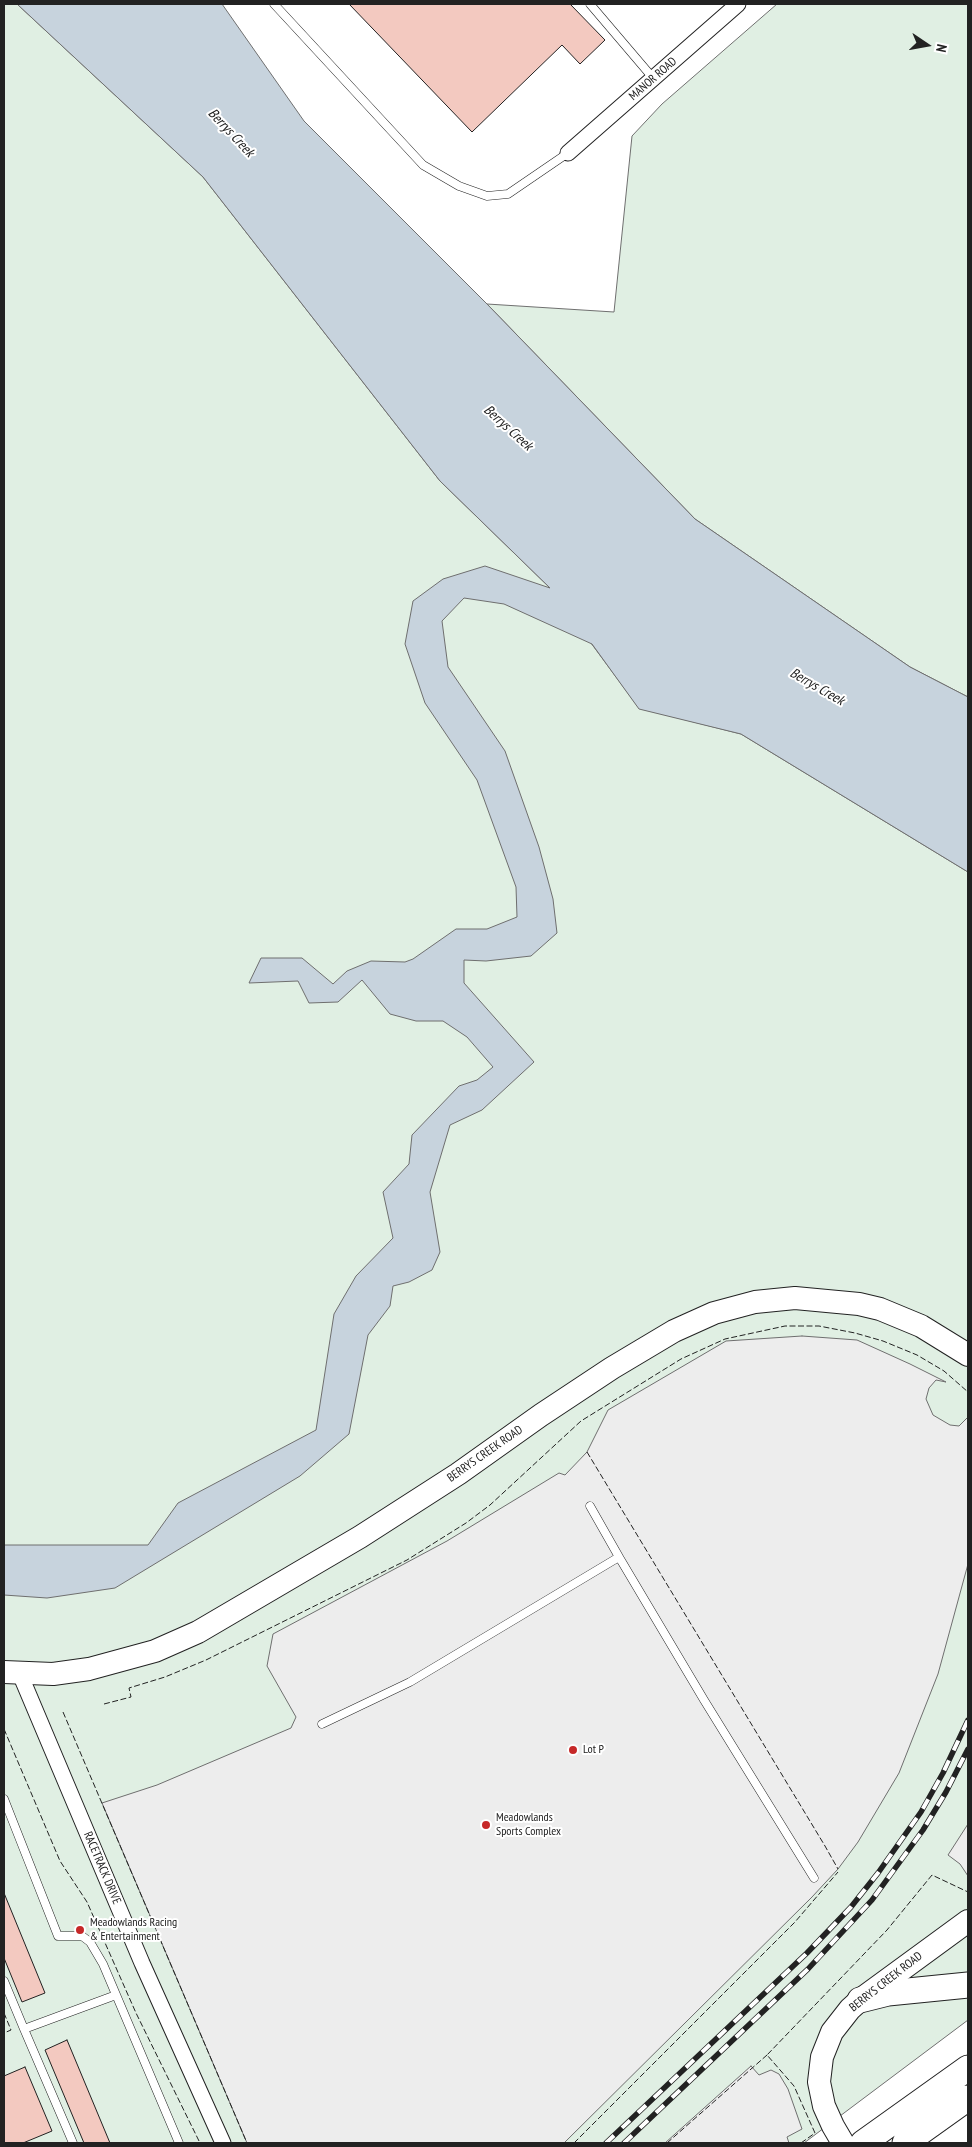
<!DOCTYPE html>
<style>
body{margin:0}
#map{position:relative;width:972px;height:2147px;overflow:hidden;background:#fff;font-family:"PT Sans Narrow",sans-serif}
canvas{display:block}
.frame{position:absolute;inset:0;border:5px solid #222;pointer-events:none}
.north{position:absolute;left:902px;top:20px;width:50px;height:50px;-webkit-text-stroke:4px #fff;paint-order:stroke;rotate:102deg;font-size:14px;font-weight:700;line-height:20px;text-align:center;color:#222}
.north::after{content:'';display:block;margin:auto;width:18px;height:22px;background:#222;clip-path:polygon(50% 0,100% 100%,50% 72%,0 100%)}
</style>
<div id="map">
<canvas width="972" height="2147"></canvas>
<div class="frame"></div>
<div class="north">N</div>
</div>
<script>
const ctx = document.querySelector('canvas').getContext('2d');
ctx.lineJoin = 'round';
function paint(path, color) { ctx.fillStyle = color; ctx.fill(path, 'evenodd'); }
const shape = rows => new Path2D(rows.map(r => 'M' + r).join(''));
function strokePath(path, color, width, dash) { ctx.strokeStyle = color; ctx.lineWidth = width; ctx.lineCap = dash ? 'butt' : 'round'; ctx.setLineDash(dash || []); ctx.stroke(path); }
function drawText(font, color, halo, rows, align = 'center') {
  ctx.font = font + ' "PT Sans Narrow",sans-serif'; ctx.lineWidth = 4; ctx.setLineDash([]); ctx.textBaseline = 'middle'; ctx.strokeStyle = halo; ctx.fillStyle = color; for (const [text, x, y, turn = 0] of rows) {
    ctx.save(); ctx.translate(x, y); ctx.rotate((+turn || 0) * Math.PI / 180); ctx.textAlign = isNaN(turn) ? turn : align; if (halo) ctx.strokeText(text, 0, 0); ctx.fillText(text, 0, 0); ctx.restore();
  }
}
const green = shape([
 [4,4,17,4,203,177,440,481,551,589,639,708,741,734,968,872,968,2020,804,2143,4,2143,4,4],
 [777,4,968,4,968,697,910,667,695,519,487,304,614,312,632,136,662,104,777,4]
]);
const parking = shape([
 [802,1336,857,1340,910,1364,946,1382,936,1380,929,1388,926,1399,933,1415,950,1425,959,1426,968,1417,968,1564,938,1674,899,1773,858,1842,838,1869,812,1897,564,2143,247,2143,102,1803,157,1785,291,1728,296,1717,267,1666,273,1634,447,1541,559,1473,565,1475,587,1452,608,1410,726,1341,802,1336],
 [968,1824,968,1876,960,1864,948,1855,968,1824],
 [751,2066,759,2075,771,2070,779,2074,788,2089,802,2129,787,2137,789,2143,665,2143,751,2066]
]);
const water = shape([
 [17,4,222,4,304,121,487,304,695,519,910,667,968,697,968,872,741,734,639,709,592,644,504,604,464,598,442,621,448,667,505,751,539,847,553,899,557,933,531,956,486,961,464,960,464,983,534,1062,482,1110,450,1125,430,1192,440,1252,432,1270,409,1282,393,1286,390,1306,368,1335,349,1434,300,1476,115,1588,47,1598,4,1595,4,1545,148,1545,178,1503,316,1430,334,1314,356,1276,393,1238,383,1192,409,1164,412,1135,459,1086,477,1080,493,1067,467,1037,443,1021,416,1021,390,1014,362,980,338,1002,309,1003,298,981,249,983,261,958,302,958,333,984,347,971,371,961,405,962,413,959,456,929,487,929,517,917,516,887,477,780,425,703,405,644,413,601,443,579,485,566,550,588,440,481,203,177,17,4]
]);
const building = shape([
 [349,4,570,4,605,40,580,64,562,45,472,132,349,4],
 [4,1893,45,1993,22,2002,4,1958,4,1893],
 [67,2040,110,2143,84,2143,45,2050,67,2040],
 [25,2067,52,2131,23,2143,4,2143,4,2076,25,2067]
]);
const lane = shape([
 [274,4,423,165,459,186,487,196,508,194,568,153],
 [590,4,653,78],
 [619,1557,704,1700,814,1878],
 [322,1724,410,1682,619,1557,590,1506],
 [4,1799,58,1936,82,1936,90,1942,103,1964,179,2143],
 [4,1981,24,2029,116,1995],
 [24,2029,73,2143]
]);
const street = shape([
 [568,153,738,4],
 [20,1674,142,1963,223,2143]
]);
const secondary = shape([
 [4,1672,53,1674,89,1669,155,1651,198,1632,360,1537,458,1474,541,1415,612,1368,674,1331,714,1313,755,1302,795,1298,859,1304,880,1309,921,1326,968,1355],
 [843,2143,833,2126,824,2106,819,2082,822,2057,832,2032,850,2009,860,2000,968,1921]
]);
const primary = shape([
 [860,2000,888,1993,968,1985],
 [863,2143,968,2068],
 [905,2143,968,2098]
]);
const rail = shape([
 [606,2143,807,1953,851,1907,878,1873,921,1812,943,1773,968,1720],
 [624,2143,808,1969,872,1900,923,1830,946,1792,968,1749]
]);
const fence = shape([
 [587,1452,825,1846,838,1869],
 [104,1704,131,1697,129,1688,165,1677,206,1660,407,1560,466,1523,490,1505,581,1421,681,1359,725,1339,785,1326,819,1326,855,1333,883,1341,917,1355,944,1371,968,1392],
 [63,1712,247,2143],
 [4,1729,60,1861,87,1902,136,2013,200,2143],
 [4,2013,11,2030,4,2033],
 [574,2143,795,1922,838,1872],
 [667,2143,767,2055],
 [801,2143,815,2133,794,2086,767,2055,887,1930,932,1875,968,1892]
]);
const markers = [
 [573,1750,5,"#c62828"],
 [486,1825,5,"#c62828"],
 [80,1930,5,"#c62828"]
];
const streetNames = [
 ["MANOR ROAD",653,79,-41],
 ["BERRYS CREEK ROAD",485,1454,-35],
 ["RACETRACK DRIVE",102,1868,67],
 ["BERRYS CREEK ROAD",886,1982,-38]
];
const poiNames = [
 ["Lot P",583,1750],
 ["Meadowlands",496,1818],
 ["Sports Complex",496,1832],
 ["Meadowlands Racing",90,1923],
 ["& Entertainment",90,1937]
];
const waterNames = [
 ["Berrys Creek",231,133,47],
 ["Berrys Creek",508,428,42],
 ["Berrys Creek",817,687,30]
];
paint(green, '#e0efe3');
strokePath(green, '#6f6f6f', 1);
paint(parking, '#ededed');
strokePath(parking, '#6f6f6f', 1);
paint(water, '#c7d3dd');
strokePath(water, '#6f6f6f', 1);
paint(building, '#f3c9c0');
strokePath(building, '#222', 1);
strokePath(lane, '#222', 9);
strokePath(street, '#222', 17);
strokePath(secondary, '#222', 24);
strokePath(primary, '#222', 27);
strokePath(lane, '#fff', 8);
strokePath(street, '#fff', 15);
strokePath(secondary, '#fff', 22);
strokePath(primary, '#fff', 25);
strokePath(rail, '#222', 5.5);
strokePath(rail, '#fff', 4, [11]);
strokePath(fence, '#222', 1, [6, 2.5]);
for (const [x, y, r, color] of markers) { const dot = new Path2D(); dot.arc(x, y, r, 0, 2 * Math.PI); ctx.fillStyle = color; ctx.fill(dot); strokePath(dot, '#fff', 2); }
drawText('12px', '#222', '#fff', streetNames);
drawText('12px', '#222', '#fff', poiNames, 'left');
drawText('italic 14px', '#222', '#fff', waterNames);
</script>
